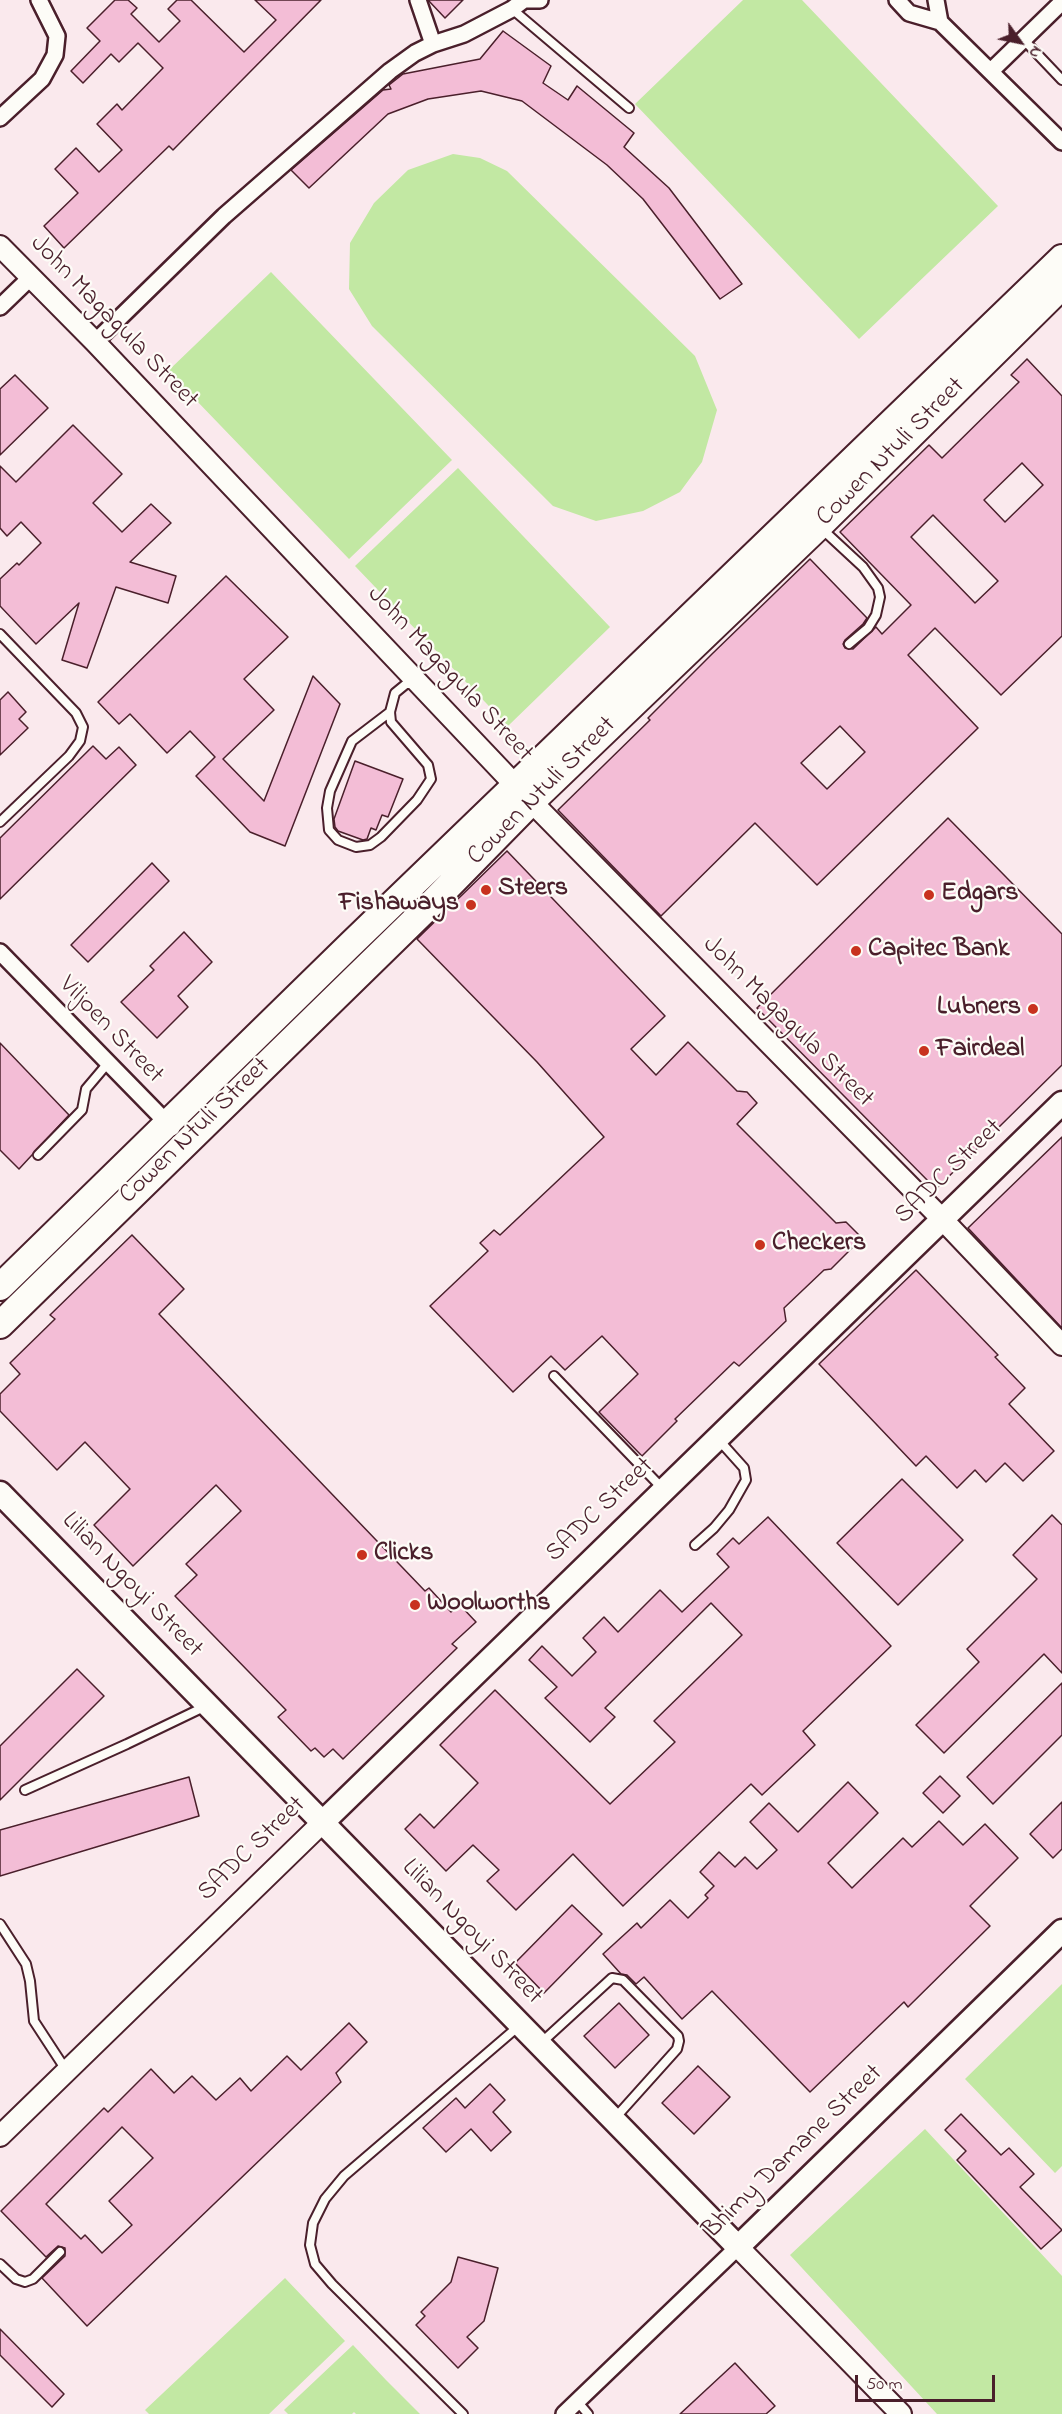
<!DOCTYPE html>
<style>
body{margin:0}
#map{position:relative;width:1062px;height:2414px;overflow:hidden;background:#fae9ed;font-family:"Indie Flower",sans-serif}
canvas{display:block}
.north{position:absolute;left:990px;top:12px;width:60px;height:60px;-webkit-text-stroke:4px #fdfcf7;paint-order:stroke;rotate:123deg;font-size:16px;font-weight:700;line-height:24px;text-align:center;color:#4a1f2b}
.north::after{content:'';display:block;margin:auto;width:21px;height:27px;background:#4a1f2b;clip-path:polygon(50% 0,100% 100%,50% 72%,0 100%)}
.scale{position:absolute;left:855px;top:2375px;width:140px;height:27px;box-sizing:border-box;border:3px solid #4a1f2b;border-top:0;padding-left:8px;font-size:18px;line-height:21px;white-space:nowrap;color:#4a1f2b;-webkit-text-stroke:4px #fdfcf7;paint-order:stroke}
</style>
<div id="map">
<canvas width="1062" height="2414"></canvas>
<div class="north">N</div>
<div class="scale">50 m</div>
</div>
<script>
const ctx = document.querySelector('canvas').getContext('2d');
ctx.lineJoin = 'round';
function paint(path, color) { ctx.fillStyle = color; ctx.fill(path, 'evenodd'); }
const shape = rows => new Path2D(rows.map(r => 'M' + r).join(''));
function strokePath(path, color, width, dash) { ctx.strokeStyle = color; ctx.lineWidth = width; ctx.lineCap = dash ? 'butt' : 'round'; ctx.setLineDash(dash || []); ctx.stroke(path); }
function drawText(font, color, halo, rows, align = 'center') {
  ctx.font = font + ' "Indie Flower",sans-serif'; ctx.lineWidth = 4.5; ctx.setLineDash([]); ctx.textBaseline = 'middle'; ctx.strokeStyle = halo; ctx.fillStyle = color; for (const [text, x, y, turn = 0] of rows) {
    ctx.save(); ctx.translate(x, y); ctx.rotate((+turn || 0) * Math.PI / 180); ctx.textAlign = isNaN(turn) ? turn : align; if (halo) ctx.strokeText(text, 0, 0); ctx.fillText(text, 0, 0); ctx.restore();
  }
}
const green = shape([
 [743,0,802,0,998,206,859,339,635,104],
 [453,154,480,158,507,171,695,356,717,410,702,462,680,492,643,511,596,521,553,506,372,326,349,289,350,243,374,203,408,170],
 [271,272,452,460,349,559,168,371],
 [458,468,610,627,508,726,355,566],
 [1062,1984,1062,2166,1055,2173,965,2079],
 [925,2129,1062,2276,1062,2414,937,2414,790,2255],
 [285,2278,345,2341,269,2414,149,2414,145,2410],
 [353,2345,386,2380,420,2414,356,2414,354,2412,352,2414,288,2414,284,2410]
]);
const building = shape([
 [115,0,128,0,137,8,131,14,159,42,180,21,168,9,177,0,191,0,244,52,276,20,255,0,321,0,173,150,169,146,64,248,44,226,78,193,55,169,76,148,99,172,122,150,97,124,117,104,122,110,163,68,138,43,119,62,111,54,83,83,71,71,100,41,87,28,115,0],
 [428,0,463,0,445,18,428,0],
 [503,31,551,66,543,83,568,100,577,86,634,133,624,147,669,188,742,284,720,299,643,199,607,165,522,101,481,91,428,99,388,114,309,188,291,170,383,90,391,89,389,85,403,74,480,59,503,31],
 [1027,359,1062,396,1062,636,1001,695,935,628,908,655,978,728,817,885,755,823,661,916,558,810,650,720,648,718,712,654,810,559,867,618,863,624,845,640,843,644,845,648,853,649,876,627,882,634,911,605,840,532,929,445,942,458,1019,382,1011,375,1027,359],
 [1022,463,1043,485,1005,522,984,500,1022,463],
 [933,515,998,581,975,603,911,537,933,515],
 [840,726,865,752,827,789,801,763,840,726],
 [15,375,48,408,0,455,0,389,15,375],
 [73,425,122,474,93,503,122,532,151,504,171,523,130,562,176,576,168,603,116,587,87,668,62,660,79,603,36,644,0,606,0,579,17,563,19,565,41,543,21,522,7,536,0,528,0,466,16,482,73,425],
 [226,576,288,637,244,679,274,710,223,759,264,801,313,676,340,704,285,846,250,832,196,776,215,757,190,731,167,753,130,714,119,724,98,702,226,576],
 [8,692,26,712,19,719,28,728,0,755,0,700,8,692],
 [93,746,106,759,119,747,136,765,0,899,0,838,93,746],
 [355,761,403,779,388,817,382,815,376,830,371,828,367,839,363,840,338,831,335,827,334,819,355,761],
 [948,818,1062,934,1062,1065,936,1189,757,1008,948,818],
 [507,851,665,1016,631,1049,656,1075,688,1042,737,1091,747,1092,757,1103,737,1124,836,1223,846,1222,862,1238,831,1269,824,1270,784,1308,786,1321,739,1366,734,1362,675,1419,677,1421,642,1456,599,1412,638,1374,602,1336,565,1370,551,1356,513,1392,430,1306,488,1251,480,1243,494,1230,500,1235,604,1137,537,1062,417,939,507,851],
 [152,863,169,881,88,962,71,945,152,863],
 [184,932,212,962,178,996,188,1007,157,1038,121,1002,154,970,150,966,184,932],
 [0,1043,69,1115,19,1169,0,1150,0,1043],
 [1062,1137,1062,1328,968,1228,1062,1137],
 [132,1235,184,1289,159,1314,425,1591,429,1588,451,1612,459,1604,476,1622,452,1644,457,1648,343,1759,333,1749,324,1757,315,1748,311,1751,278,1717,286,1710,175,1596,197,1575,186,1564,241,1511,216,1485,133,1566,94,1525,130,1489,85,1442,57,1470,0,1411,0,1394,20,1374,10,1363,55,1319,50,1315,132,1235],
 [916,1270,998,1355,995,1357,1025,1388,1009,1404,1054,1451,1023,1481,1005,1463,986,1482,975,1470,957,1488,926,1456,916,1466,819,1364,916,1270],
 [902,1479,963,1540,898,1605,837,1543,902,1479],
 [1052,1515,1062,1525,1062,1673,1044,1654,944,1753,916,1725,979,1662,967,1649,1037,1579,1013,1555,1052,1515],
 [768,1517,891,1646,803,1731,815,1745,762,1795,751,1784,623,1906,573,1854,516,1910,487,1881,499,1870,473,1845,446,1871,405,1829,420,1814,434,1828,478,1783,440,1745,495,1690,610,1804,675,1742,654,1721,742,1635,711,1603,605,1708,615,1717,590,1742,545,1698,557,1687,529,1660,542,1646,572,1676,596,1652,583,1638,604,1617,618,1632,660,1590,682,1612,729,1567,717,1554,733,1538,739,1544,768,1517],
 [77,1669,104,1696,0,1800,0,1746,77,1669],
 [1062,1683,1062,1735,993,1804,967,1777,1062,1683],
 [940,1776,960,1796,943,1813,923,1793,940,1776],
 [189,1777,199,1816,0,1876,0,1830,189,1777],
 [848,1782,878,1813,828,1863,852,1888,903,1838,912,1847,939,1821,963,1845,985,1824,1018,1858,970,1906,990,1926,908,2007,904,2002,810,2092,712,1991,682,2019,644,1977,636,1984,627,1975,621,1974,603,1954,637,1923,641,1928,670,1900,688,1918,708,1898,705,1895,714,1886,700,1872,719,1852,735,1867,745,1857,757,1869,777,1850,750,1822,769,1803,798,1832,848,1782],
 [1062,1802,1062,1849,1053,1858,1030,1834,1062,1802],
 [572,1905,602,1934,544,1993,515,1963,572,1905],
 [619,2003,649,2035,615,2068,584,2036,619,2003],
 [349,2023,367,2042,336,2073,341,2082,87,2326,42,2278,65,2256,65,2248,58,2246,46,2257,1,2211,104,2108,108,2112,151,2069,174,2093,192,2076,216,2100,240,2078,251,2091,287,2056,301,2070,349,2023],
 [122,2127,153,2158,109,2201,132,2225,102,2253,85,2235,81,2239,46,2204,122,2127],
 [698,2066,730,2097,694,2134,662,2103,698,2066],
 [490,2084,505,2100,493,2112,511,2132,491,2151,471,2129,446,2152,423,2128,456,2098,465,2108,490,2084],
 [961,2114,1001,2155,1009,2148,1034,2174,1020,2187,1062,2230,1041,2249,957,2160,966,2151,945,2130,961,2114],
 [458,2257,498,2268,484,2321,467,2337,478,2348,458,2368,416,2325,425,2316,421,2312,451,2282,458,2257],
 [0,2329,64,2394,52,2407,0,2355,0,2329],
 [735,2363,775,2406,766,2414,680,2414,735,2363]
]);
const service = shape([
 [512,9,629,108],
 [1024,40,1062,80],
 [822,529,863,567,878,588,880,597,876,615,868,628,849,644],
 [0,634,76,713,83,727,80,741,69,756,0,822],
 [390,712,352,741,330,791,327,808,329,830,338,840,356,847,370,845,381,837,417,800,431,779,428,765,391,722,390,712,395,693,406,684,414,684],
 [38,1155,82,1110,86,1089,108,1063],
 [554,1376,663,1489],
 [695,1545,714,1528,729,1510,746,1480,744,1468,718,1439],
 [25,1790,127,1744,204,1707],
 [0,1924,26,1964,30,1981,34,2021,66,2070],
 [541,2043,612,1978,623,1980,678,2036,679,2041,677,2049,616,2117],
 [0,2264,16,2279,25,2282,33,2279,60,2252],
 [577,2401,588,2414],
 [463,2414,332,2284,315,2264,310,2245,313,2223,325,2199,344,2176,520,2025]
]);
const minor = shape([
 [418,0,433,44],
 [524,0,540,0],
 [897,0,909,13,940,22,1062,142],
 [936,0,940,22],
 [991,71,1062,2],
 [0,118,42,79,55,55,57,36,39,0],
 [0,307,30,278],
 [95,342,224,216,390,71,415,53,433,44,464,34,512,9,524,0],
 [0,952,172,1128],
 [564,2414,738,2247]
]);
const tertiary = shape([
 [0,246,95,342,515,785,943,1220,1062,1345],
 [0,2136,323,1822],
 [738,2247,901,2414]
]);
const secondary = shape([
 [0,1493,738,2247,1062,1931],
 [323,1822,1062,1103]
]);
const trunk = shape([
 [0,1287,350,945,1062,258],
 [0,1325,432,903,531,802,819,526,1062,286]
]);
const markers = [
 [486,890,6,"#c8321e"],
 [929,895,6,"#c8321e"],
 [471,905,6,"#c8321e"],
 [856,951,6,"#c8321e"],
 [1033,1009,6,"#c8321e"],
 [924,1051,6,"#c8321e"],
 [760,1245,6,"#c8321e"],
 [362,1555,6,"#c8321e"],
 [415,1605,6,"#c8321e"]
];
const streetNames = [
 ["John Magagula Street",113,323,46],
 ["Cowen Ntuli Street",892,453,-45],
 ["John Magagula Street",449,675,47],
 ["Cowen Ntuli Street",543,792,-45],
 ["John Magagula Street",787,1023,45],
 ["Viljoen Street",110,1031,46],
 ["Cowen Ntuli Street",196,1132,-44],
 ["SADC Street",950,1173,-44],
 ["SADC Street",601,1511,-44],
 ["Lilian Ngoyi Street",131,1586,46],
 ["SADC Street",253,1850,-44],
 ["Lilian Ngoyi Street",471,1933,46],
 ["Bhimy Damane Street",794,2153,-44]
];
const poiNames = [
 ["Steers",498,890],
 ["Edgars",941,895],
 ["Fishaways",459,905,"right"],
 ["Capitec Bank",868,951],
 ["Lubners",1021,1009,"right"],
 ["Fairdeal",936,1051],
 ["Checkers",772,1245],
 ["Clicks",374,1555],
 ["Woolworths",427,1605]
];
paint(green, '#c2e8a3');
paint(building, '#f3bdd6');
strokePath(building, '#4a1f2b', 1.5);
strokePath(service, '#4a1f2b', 12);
strokePath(minor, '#4a1f2b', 20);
strokePath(tertiary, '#4a1f2b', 24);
strokePath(secondary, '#4a1f2b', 27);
strokePath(trunk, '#4a1f2b', 30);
strokePath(service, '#fdfcf7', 8);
strokePath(minor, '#fdfcf7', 15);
strokePath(tertiary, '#fdfcf7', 20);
strokePath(secondary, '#fdfcf7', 22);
strokePath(trunk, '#fdfcf7', 26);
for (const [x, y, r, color] of markers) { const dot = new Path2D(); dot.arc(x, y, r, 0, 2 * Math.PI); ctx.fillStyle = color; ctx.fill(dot); strokePath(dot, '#fdfcf7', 2); }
drawText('26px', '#4a1f2b', '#fdfcf7', streetNames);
drawText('bold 26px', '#4a1f2b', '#fdfcf7', poiNames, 'left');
</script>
